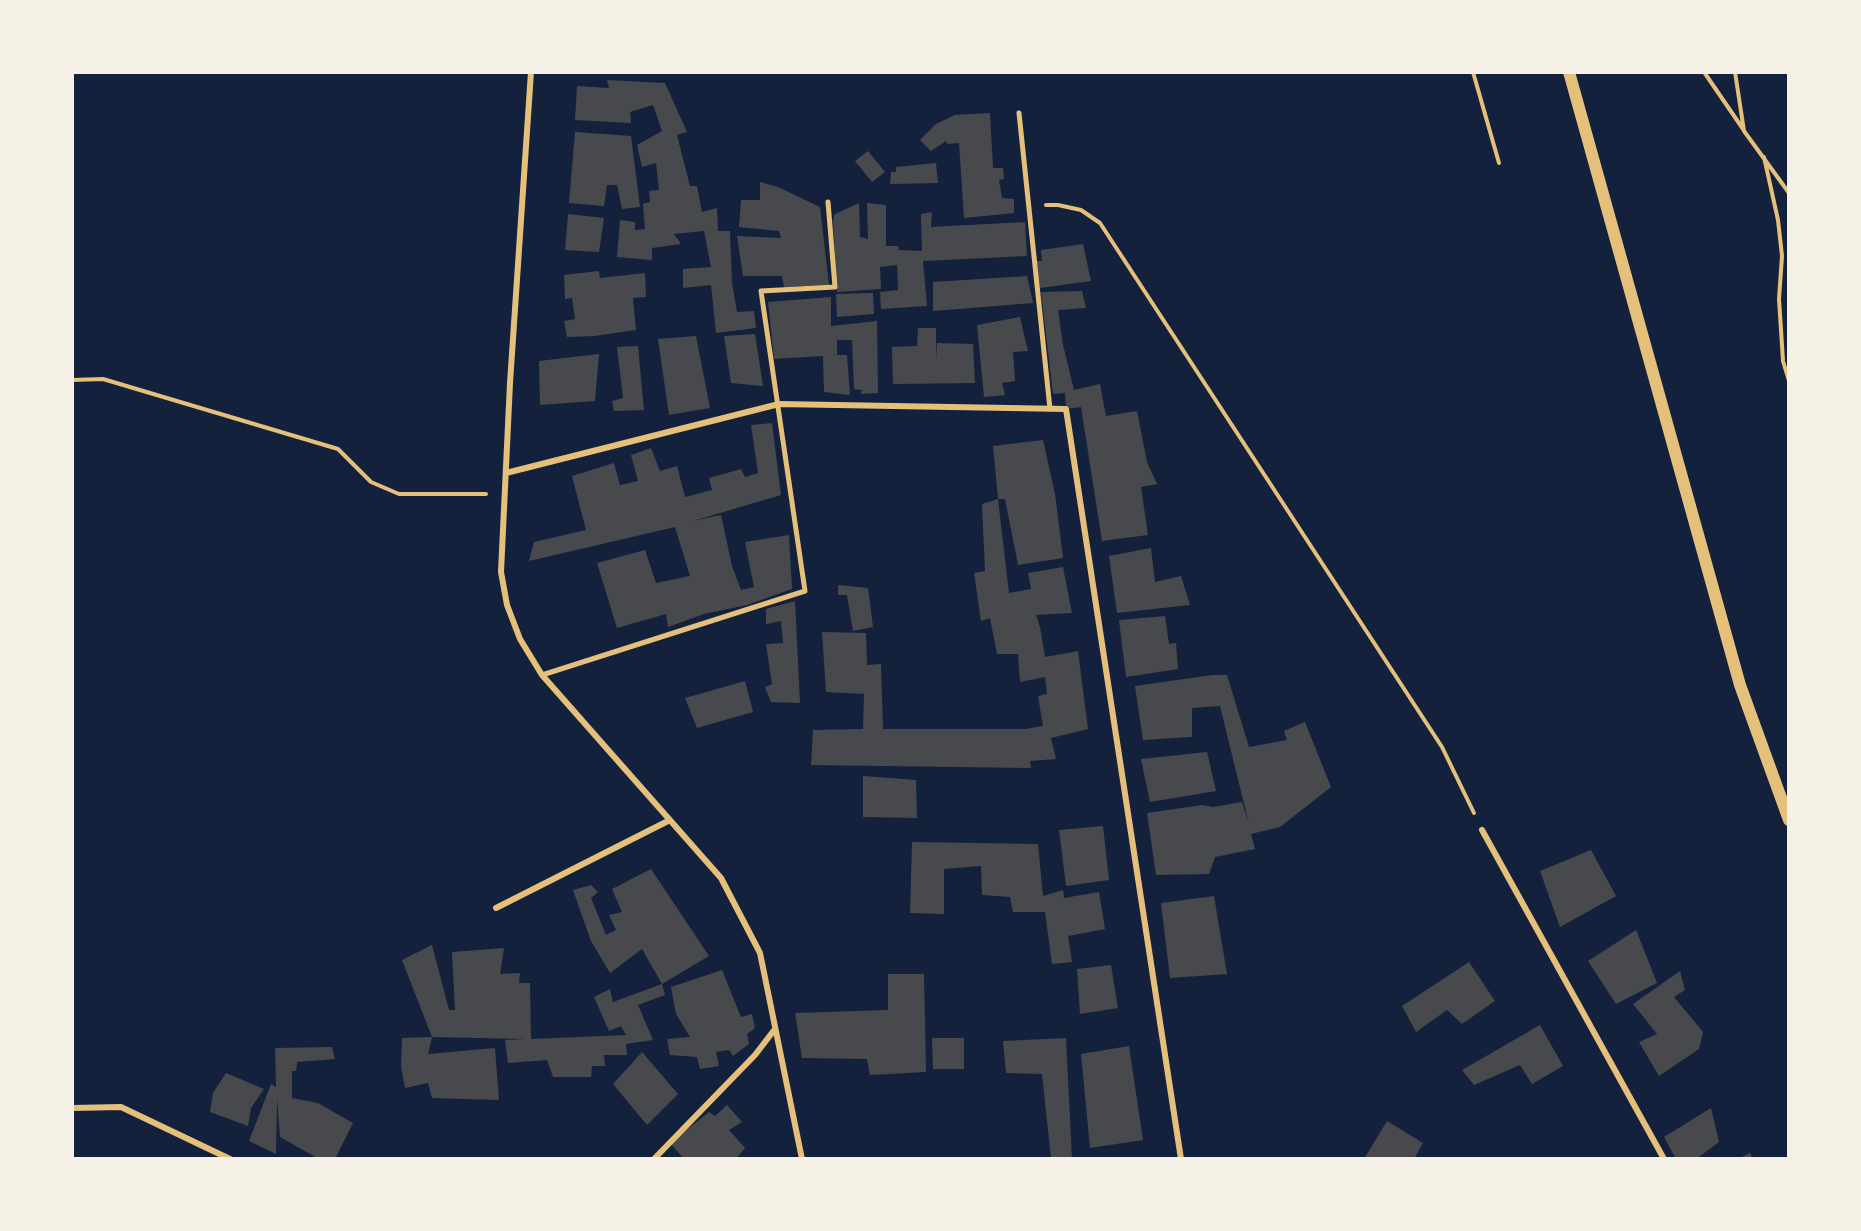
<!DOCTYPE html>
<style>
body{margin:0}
#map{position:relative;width:1861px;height:1231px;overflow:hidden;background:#14213d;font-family:Signika,sans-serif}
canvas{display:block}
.frame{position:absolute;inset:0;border:74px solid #f6f1e7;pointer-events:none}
</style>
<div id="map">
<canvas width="1861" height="1231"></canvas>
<div class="frame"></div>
</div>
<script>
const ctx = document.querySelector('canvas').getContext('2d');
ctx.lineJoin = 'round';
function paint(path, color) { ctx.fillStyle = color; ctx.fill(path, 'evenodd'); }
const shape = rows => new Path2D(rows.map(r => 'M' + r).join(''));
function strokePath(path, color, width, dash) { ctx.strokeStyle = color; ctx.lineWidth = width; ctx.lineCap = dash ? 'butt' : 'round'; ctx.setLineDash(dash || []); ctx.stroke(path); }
const building = shape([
 [607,80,665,83,687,132,677,135,690,186,697,186,702,212,717,208,718,231,730,231,732,283,737,312,754,311,756,328,716,333,711,285,683,288,683,269,711,267,704,231,674,234,681,244,652,248,652,260,617,257,620,220,635,222,635,230,645,229,643,204,650,202,649,191,659,190,656,163,642,167,637,145,662,131,653,105,630,112,631,123,575,120,577,86,609,88],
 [990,113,993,168,1003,168,1004,179,999,180,1002,198,1014,199,1014,213,964,218,959,143,947,144,946,141,931,151,920,140,936,124,955,115],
 [575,132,631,136,640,207,622,209,617,185,607,185,604,206,569,203],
 [868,151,885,172,872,182,855,161],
 [936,163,938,183,890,184,891,172,896,172,896,167],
 [760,182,778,187,820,207,829,285,784,287,782,276,743,276,737,236,781,238,779,231,739,227,741,200,760,200],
 [859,203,860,237,868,239,867,203,886,205,886,246,898,246,899,250,922,251,921,214,932,212,931,227,1025,222,1027,256,923,261,927,306,881,309,880,292,898,290,897,265,880,267,881,289,837,292,833,220,835,214],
 [568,214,604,218,599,252,565,250],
 [1083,244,1091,281,1040,288,1037,261,1042,261,1041,250],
 [599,271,600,278,645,273,646,297,633,298,636,330,594,336,567,337,564,321,575,319,572,298,565,299,564,275],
 [1027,276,1033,303,933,311,933,282],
 [1082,291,1086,308,1058,310,1063,345,1074,390,1100,384,1106,416,1137,411,1147,462,1157,484,1141,487,1148,535,1102,541,1081,407,1066,409,1065,393,1053,394,1041,292],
 [873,293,874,314,837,317,836,294],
 [831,297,831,326,877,321,878,393,861,394,862,390,854,389,852,340,837,340,837,355,847,355,850,395,824,392,823,356,774,359,768,302],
 [1020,317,1028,351,1013,352,1015,381,1002,383,1005,395,984,397,977,325],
 [918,328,936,328,936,360,937,343,973,344,975,383,893,384,892,347,917,346],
 [755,334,763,386,731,383,724,336],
 [696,336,710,408,669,415,658,339],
 [638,346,644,410,614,411,612,401,623,398,617,347],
 [599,354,595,401,540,405,539,361],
 [772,423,781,495,693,521,721,515,732,566,741,590,754,587,745,542,789,535,792,589,747,605,704,614,668,627,666,614,617,628,597,563,645,550,656,583,690,576,675,527,529,561,534,542,586,530,572,476,614,463,620,485,638,481,631,455,651,448,660,471,677,466,685,497,712,490,709,478,741,469,745,477,758,473,751,425],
 [1043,440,1055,494,1063,558,1018,565,1005,499,998,499,993,446],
 [998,499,1009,593,1031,589,1028,573,1063,567,1072,613,1036,615,1040,627,1045,657,1078,651,1088,729,1051,738,1056,759,1030,761,1031,768,811,765,813,730,863,729,864,694,826,692,822,632,866,633,867,665,881,664,883,729,1025,729,1043,726,1038,696,1047,694,1045,677,1020,682,1018,654,997,654,990,618,981,621,974,573,985,571,982,504],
 [1151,548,1155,582,1181,576,1190,605,1117,613,1109,556],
 [838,585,868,588,873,627,853,631,847,595,838,595],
 [795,601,800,703,771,702,765,687,772,684,766,644,783,643,781,621,766,624,766,609],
 [1165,616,1169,644,1176,643,1178,669,1126,677,1119,620],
 [1212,675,1227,675,1249,747,1287,740,1284,731,1305,722,1331,787,1280,827,1251,834,1255,849,1215,857,1209,874,1156,875,1147,813,1202,805,1213,807,1242,802,1249,824,1220,706,1192,708,1192,737,1143,740,1135,686],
 [745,681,753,712,697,728,685,698],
 [1207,752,1216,791,1150,802,1141,759],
 [863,776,916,780,917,818,863,817],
 [1103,826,1109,880,1066,886,1059,830],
 [912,842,1038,844,1043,896,1063,890,1064,898,1099,892,1105,929,1068,936,1072,962,1052,964,1045,912,1013,912,1010,897,982,895,981,866,944,869,944,914,910,913],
 [1591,850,1616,896,1560,927,1540,871],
 [651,869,709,956,662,984,642,949,610,973,591,941,573,890,591,885,598,892,591,898,606,935,616,930,609,915,622,912,612,889],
 [1214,896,1227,974,1170,978,1161,903],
 [1636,930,1657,983,1616,1004,1588,961],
 [432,945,449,1010,455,1010,452,952,504,948,500,974,520,973,519,983,530,983,531,1039,626,1035,621,1026,609,1031,594,997,610,989,613,1002,662,984,665,995,638,1005,653,1040,626,1044,627,1055,604,1055,605,1066,592,1066,591,1077,553,1077,547,1060,508,1063,505,1040,526,1039,432,1037,402,960],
 [1469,962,1495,1001,1462,1024,1447,1010,1416,1032,1402,1006],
 [1111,965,1118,1008,1080,1014,1077,969],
 [722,970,741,1017,752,1014,755,1028,747,1034,749,1044,733,1056,729,1050,716,1052,719,1066,700,1069,697,1057,670,1055,667,1039,690,1037,676,1014,671,987],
 [1680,971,1685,990,1674,997,1703,1032,1699,1049,1659,1076,1639,1042,1657,1034,1633,1004],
 [888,974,924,974,926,1072,870,1075,867,1059,802,1058,795,1013,888,1010],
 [1540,1025,1563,1066,1532,1084,1520,1065,1474,1085,1462,1070],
 [432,1037,428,1054,495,1048,499,1100,432,1098,428,1083,405,1088,401,1067,402,1038],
 [932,1038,964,1038,964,1069,933,1069],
 [1066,1038,1072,1159,1051,1158,1042,1074,1006,1073,1003,1041],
 [1129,1046,1143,1140,1090,1148,1081,1054],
 [332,1047,335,1059,297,1062,296,1071,292,1071,292,1098,318,1103,353,1123,335,1159,319,1159,280,1137,277,1099,276,1154,249,1141,271,1084,276,1087,275,1048],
 [642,1052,678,1094,647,1125,613,1084],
 [226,1073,264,1089,251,1108,248,1126,210,1112,213,1093],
 [727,1105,742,1122,729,1130,745,1148,736,1159,684,1159,670,1143,709,1112,715,1116],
 [1711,1108,1719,1142,1696,1159,1676,1159,1664,1137],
 [1387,1121,1423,1143,1414,1159,1364,1159],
 [1750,1153,1753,1159,1738,1159]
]);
const path = shape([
 [1473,72,1499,163],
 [1704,72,1743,129],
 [1735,72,1744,131,1789,193],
 [1764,157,1778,220,1782,256,1779,299,1783,361,1789,381],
 [1046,205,1058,205,1081,210,1100,223,1442,747,1474,813],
 [72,380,103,379,338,449,371,482,399,494,486,494]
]);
const pedestrian = shape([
 [1019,113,1050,409],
 [542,675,805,591,761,291,835,287,828,202]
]);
const minor = shape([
 [531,72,510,383,501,572,507,605,520,639,542,675,721,878,760,953,802,1159],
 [506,473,779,404,1066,409,1181,1159],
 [1482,830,1664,1159],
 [496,908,670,820],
 [72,1108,121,1107,230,1159],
 [654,1159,755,1055,775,1029]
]);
const secondary = shape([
 [1569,72,1740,685,1789,820]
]);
paint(building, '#48494c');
strokePath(path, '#e5c07b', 4);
strokePath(pedestrian, '#e5c07b', 5);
strokePath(minor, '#e5c07b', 6);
strokePath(secondary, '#e5c07b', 12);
</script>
